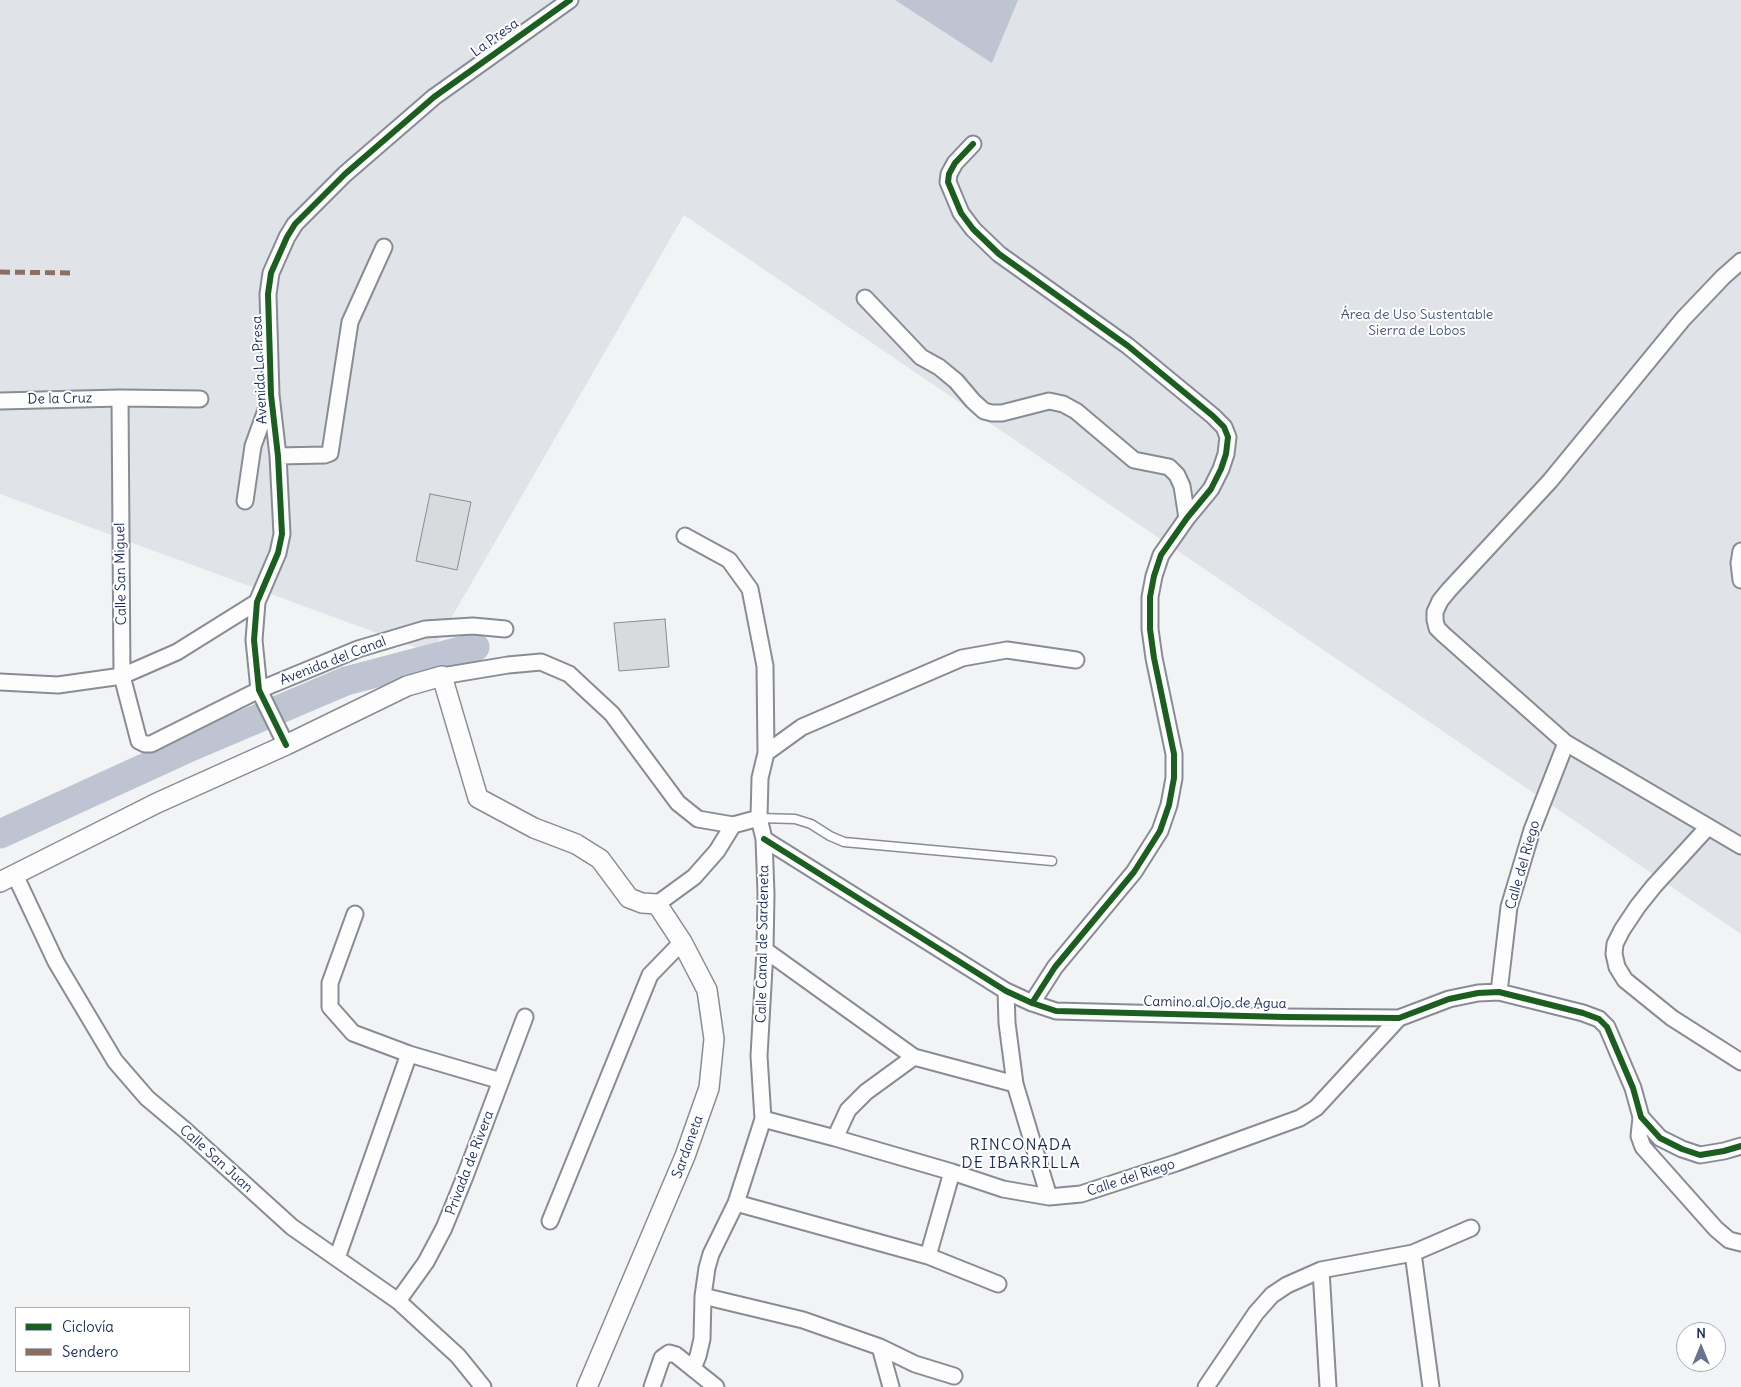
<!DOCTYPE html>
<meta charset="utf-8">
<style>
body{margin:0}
#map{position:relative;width:1741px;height:1387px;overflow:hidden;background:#f2f3f4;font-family:Delius,sans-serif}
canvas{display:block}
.legend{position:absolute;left:15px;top:1307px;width:175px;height:65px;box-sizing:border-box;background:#fff;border:1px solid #a4acbf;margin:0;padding:6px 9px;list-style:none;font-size:15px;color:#1b2f5e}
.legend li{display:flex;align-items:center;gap:10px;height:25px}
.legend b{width:25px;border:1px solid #a4acbf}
.north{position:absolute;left:1676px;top:1322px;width:50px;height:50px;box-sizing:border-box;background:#fff;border:1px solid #a4acbf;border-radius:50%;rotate:0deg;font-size:14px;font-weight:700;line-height:20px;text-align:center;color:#1b2f5e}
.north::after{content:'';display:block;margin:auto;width:18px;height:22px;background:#667492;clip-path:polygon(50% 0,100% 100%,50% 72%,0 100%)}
</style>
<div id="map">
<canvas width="1741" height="1387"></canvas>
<ul class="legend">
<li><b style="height:6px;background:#1b5e20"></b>Ciclovía</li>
<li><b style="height:6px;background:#8d6e63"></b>Sendero</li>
</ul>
<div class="north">N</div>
</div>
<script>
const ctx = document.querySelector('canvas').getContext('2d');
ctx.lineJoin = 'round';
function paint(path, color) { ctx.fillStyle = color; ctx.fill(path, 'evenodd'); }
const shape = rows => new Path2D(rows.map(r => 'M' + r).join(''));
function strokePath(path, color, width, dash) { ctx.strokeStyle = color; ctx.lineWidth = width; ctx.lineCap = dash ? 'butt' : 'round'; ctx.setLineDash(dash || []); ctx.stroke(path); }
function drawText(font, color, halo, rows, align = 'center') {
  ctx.font = font + ' Delius,sans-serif'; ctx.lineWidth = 4; ctx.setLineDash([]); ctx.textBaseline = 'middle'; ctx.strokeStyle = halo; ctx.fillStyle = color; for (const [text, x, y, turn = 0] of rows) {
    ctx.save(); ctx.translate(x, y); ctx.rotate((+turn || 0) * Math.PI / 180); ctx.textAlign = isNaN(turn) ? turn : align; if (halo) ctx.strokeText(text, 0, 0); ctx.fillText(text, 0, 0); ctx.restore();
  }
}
const green = shape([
 [0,0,1741,0,1741,934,684,215,431,653,0,494]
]);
const water = shape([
 [895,0,1018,0,992,63]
]);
const river = shape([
 [0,834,186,749,346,681,475,647]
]);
const building = shape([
 [430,494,471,502,457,570,416,561,430,494],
 [665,619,669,667,619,671,614,623,665,619]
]);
const service = shape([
 [759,818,795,819,811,824,830,836,844,842,1052,861]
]);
const minor = shape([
 [973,144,955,163,949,174,948,182,961,213,973,229,999,254,1128,346,1213,416,1224,427,1228,437,1226,454,1221,469,1211,489,1187,518,1161,555,1154,576,1150,597,1150,629,1154,658,1174,754,1174,778,1169,805,1160,831,1134,872,1055,967,1032,1003],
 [1741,261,1723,277,1683,319,1550,481,1449,590,1440,601,1435,612,1435,620,1437,628,1443,634,1566,743,1741,846],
 [865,298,921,357,939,367,956,381,973,401,984,411,992,413,1002,413,1049,401,1063,404,1076,411,1134,460,1169,467,1177,475,1182,486,1187,518],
 [120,398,122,676,139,741,145,744,151,744,259,690,358,649,425,629,473,626,505,629],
 [0,401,120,398,200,399],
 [278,456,325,455,330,453,350,322,384,247],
 [245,501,253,446,270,399],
 [685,536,729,560,750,589,765,666,766,753],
 [1741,551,1739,563,1741,580],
 [442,676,508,665,541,662,569,674,612,714,678,803,698,819,733,825],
 [0,682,58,685,122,676,177,652,257,602],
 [286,745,259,690,254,640,257,602,278,553,282,534,278,456,271,395,268,294,271,273,287,237,295,224,345,174,434,97,570,0],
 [1708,827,1654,886,1638,906,1622,930,1615,944,1614,954,1617,967,1625,980,1672,1018,1741,1062],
 [764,839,1006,991,1032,1003,1056,1011,1284,1017,1399,1018,1449,999,1478,993,1499,992,1583,1013,1599,1019,1607,1027,1633,1088,1641,1117,1660,1138,1682,1149,1700,1155,1724,1151,1741,1146],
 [15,875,56,962,115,1061,147,1098,185,1130,292,1227,398,1301,458,1356,483,1387],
 [657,904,694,877,717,851,733,825,759,818],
 [355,914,330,983,330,1007,353,1033,409,1054,501,1081],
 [765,950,914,1057,1015,1084],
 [1006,991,1007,1023,1015,1084,1049,1197],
 [1499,992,1509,907,1532,830,1566,743],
 [1641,1117,1639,1136,1643,1147,1716,1229,1729,1240,1741,1243],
 [763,1119,835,1138,952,1172,1003,1189,1049,1197,1081,1194,1176,1163,1300,1118,1316,1108,1399,1018],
 [835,1138,848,1110,866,1092,914,1057],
 [736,1203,928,1256,998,1284],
 [550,1221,650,975,682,942],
 [1413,1253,1431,1387],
 [928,1256,952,1172],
 [337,1258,409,1054],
 [1321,1270,1328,1387],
 [703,1296,803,1320,880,1347,915,1364,954,1376],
 [398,1301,426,1262,444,1228,464,1179,525,1017],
 [880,1347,891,1387],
 [693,1368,698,1356,702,1339,703,1296,707,1268,711,1254,736,1203,763,1119,759,1056,765,950,766,894,764,839,759,818,760,778,766,753,802,727,962,658,1007,650,1076,660],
 [652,1387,662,1358,669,1353,676,1355,716,1387],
 [1206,1387,1256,1313,1272,1295,1287,1285,1321,1270,1413,1253,1471,1228]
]);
const tertiary = shape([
 [0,882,157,803,286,745,407,686,442,676,478,798,534,828,576,844,600,859,629,898,642,903,657,904,682,942,707,990,714,1039,709,1088,685,1156,587,1387]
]);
const quiet = shape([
 [0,272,72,273]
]);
const cycleway = shape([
 [973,144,955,163,949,174,948,182,961,213,973,229,999,254,1128,346,1213,416,1224,427,1228,437,1226,454,1221,469,1211,489,1187,518,1161,555,1154,576,1150,597,1150,629,1154,658,1174,754,1174,778,1169,805,1160,831,1134,872,1055,967,1032,1003],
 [286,745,259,690,254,640,257,602,278,553,282,534,278,456,271,395,268,294,271,273,287,237,295,224,345,174,434,97,570,0],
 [764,839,1006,991,1032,1003,1056,1011,1284,1017,1399,1018,1449,999,1478,993,1499,992,1583,1013,1599,1019,1607,1027,1633,1088,1641,1117,1660,1138,1682,1149,1700,1155,1724,1151,1741,1146]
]);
const streetNames = [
 ["La Presa",495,38,-36],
 ["Avenida La Presa",260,370,-93],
 ["De la Cruz",60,399,-1],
 ["Calle San Miguel",121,574,-91],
 ["Avenida del Canal",333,661,-21],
 ["Calle del Riego",1523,865,-74],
 ["Calle Canal de Sardeneta",763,944,-89],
 ["Camino al Ojo de Agua",1215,1003,1],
 ["Sardaneta",688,1147,-70],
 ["Calle San Juan",216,1159,42],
 ["Privada de Rivera",470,1163,-69],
 ["Calle del Riego",1131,1178,-18]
];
const parkNames = [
 ["Área de Uso Sustentable",1417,315],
 ["Sierra de Lobos",1417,331]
];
const quarterNames = [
 ["RINCONADA",1021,1145],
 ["DE IBARRILLA",1021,1163]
];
paint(green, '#e0e3e8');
paint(water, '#bec4d1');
strokePath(river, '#bec4d1', 29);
paint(building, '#d8dadd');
strokePath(building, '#888c95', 1);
strokePath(service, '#888c95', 11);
strokePath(minor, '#888c95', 19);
strokePath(tertiary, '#888c95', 22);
strokePath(service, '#fdfdfd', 8);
strokePath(minor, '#fdfdfd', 15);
strokePath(tertiary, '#fdfdfd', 19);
strokePath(quiet, '#8d6e63', 5, [10, 5]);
strokePath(cycleway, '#1b5e20', 6);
drawText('14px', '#1b2f5e', '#fff', streetNames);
drawText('14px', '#49597e', '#fff', parkNames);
ctx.letterSpacing = '1px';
drawText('16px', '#1b2f5e', '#fff', quarterNames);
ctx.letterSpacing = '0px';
</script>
